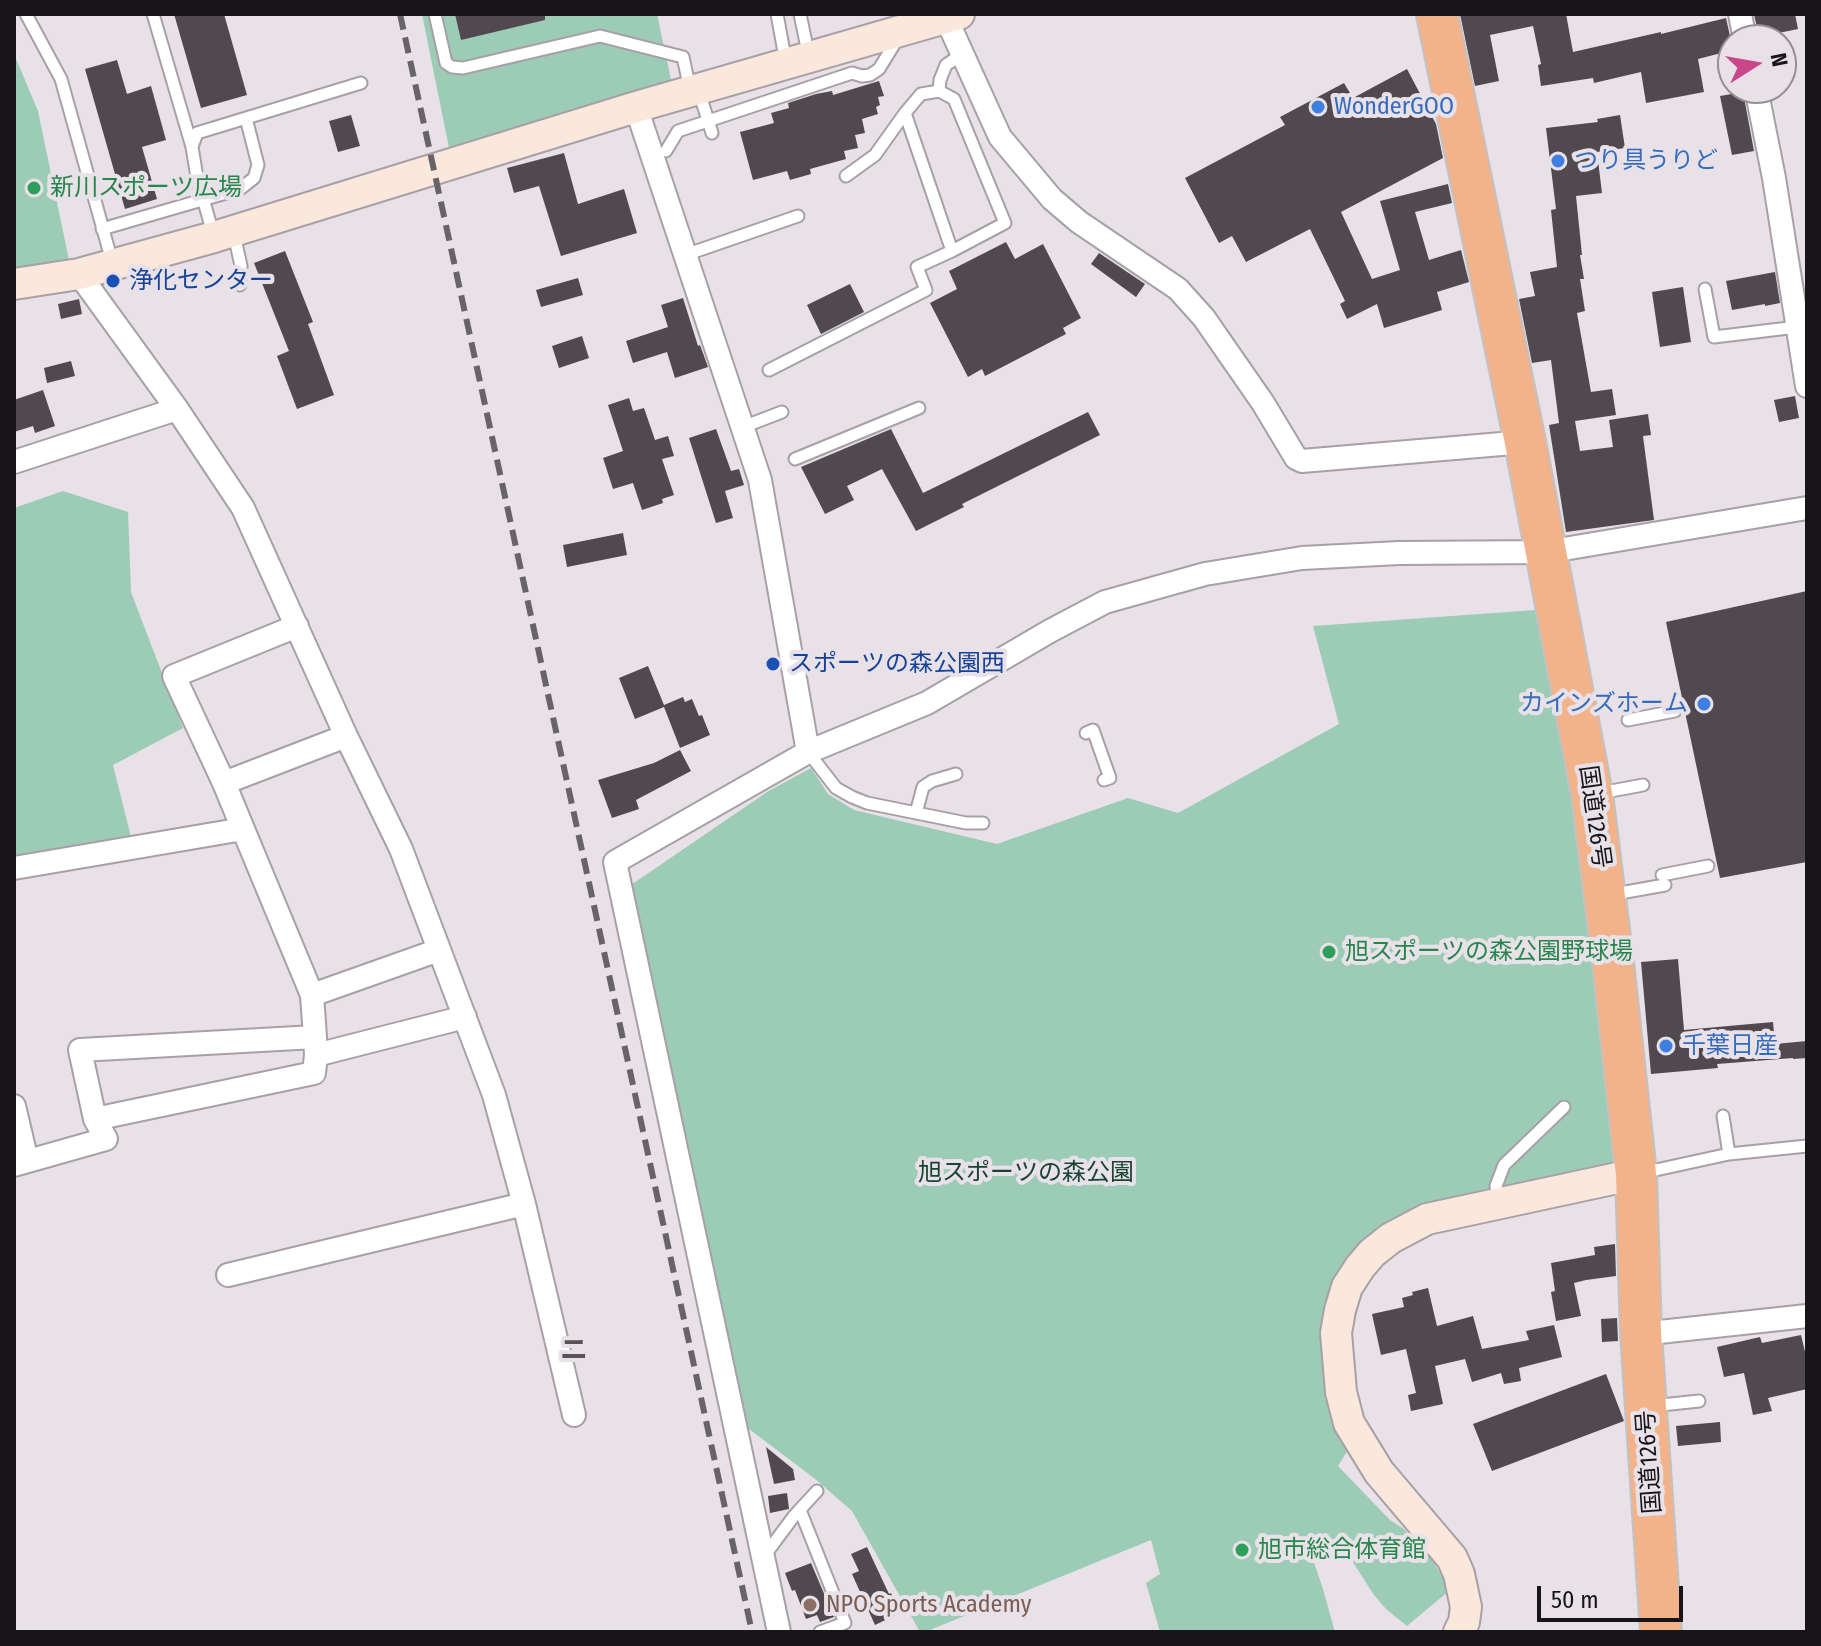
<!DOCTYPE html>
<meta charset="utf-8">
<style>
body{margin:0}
#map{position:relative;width:1821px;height:1646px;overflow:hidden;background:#e8e1e7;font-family:"Fira Sans Condensed",sans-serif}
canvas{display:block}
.frame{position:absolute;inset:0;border:16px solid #171517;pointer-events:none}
.north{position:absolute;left:1717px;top:24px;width:80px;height:80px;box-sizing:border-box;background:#e8e1e7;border:2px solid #948f94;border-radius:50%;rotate:79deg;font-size:22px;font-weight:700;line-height:32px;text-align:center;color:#171517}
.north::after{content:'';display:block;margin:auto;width:28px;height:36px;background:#ca468a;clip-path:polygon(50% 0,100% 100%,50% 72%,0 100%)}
.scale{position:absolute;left:1537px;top:1586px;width:146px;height:36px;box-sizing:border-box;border:4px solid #171517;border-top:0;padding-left:10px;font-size:24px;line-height:28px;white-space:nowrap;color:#171517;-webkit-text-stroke:6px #e8e1e7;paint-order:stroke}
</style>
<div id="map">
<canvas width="1821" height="1646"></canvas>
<div class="frame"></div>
<div class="north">N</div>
<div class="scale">50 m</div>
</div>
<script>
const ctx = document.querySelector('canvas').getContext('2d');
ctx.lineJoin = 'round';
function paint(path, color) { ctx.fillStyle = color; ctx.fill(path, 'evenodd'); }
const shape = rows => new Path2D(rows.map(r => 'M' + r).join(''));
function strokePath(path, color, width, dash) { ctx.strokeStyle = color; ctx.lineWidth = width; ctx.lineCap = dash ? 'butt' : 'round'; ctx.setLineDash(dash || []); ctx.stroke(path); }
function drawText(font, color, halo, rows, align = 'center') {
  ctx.font = font + ' "Fira Sans Condensed","Noto Sans JP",sans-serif'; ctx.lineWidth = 8; ctx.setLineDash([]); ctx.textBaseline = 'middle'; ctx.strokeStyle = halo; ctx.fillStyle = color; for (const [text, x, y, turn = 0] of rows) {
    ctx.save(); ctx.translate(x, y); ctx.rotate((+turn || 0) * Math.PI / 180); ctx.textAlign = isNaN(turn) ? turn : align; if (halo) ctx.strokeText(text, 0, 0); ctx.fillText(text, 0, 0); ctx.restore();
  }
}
const green = shape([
 [422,14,657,14,672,84,449,148],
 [14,54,38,111,70,265,14,268],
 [63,491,128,512,131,592,183,728,113,765,131,837,14,858,14,508],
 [1535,610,1556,704,1586,862,1622,1170,1507,1192,1335,1284,1348,1450,1338,1466,1390,1520,1404,1529,1419,1545,1433,1561,1450,1590,1407,1626,1386,1609,1374,1595,1338,1539,1325,1555,1312,1557,1323,1589,1335,1632,1160,1632,1146,1583,1160,1574,1151,1540,925,1632,920,1632,852,1511,814,1478,745,1426,631,885,767,792,811,768,828,794,854,810,997,844,1128,798,1178,813,1339,724,1313,626]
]);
const building = shape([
 [174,14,224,14,247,95,201,108],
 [455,14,545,14,545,20,461,40],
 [1460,14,1566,14,1573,52,1661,32,1661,34,1726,18,1733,50,1698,59,1704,92,1646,103,1641,72,1594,83,1593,78,1541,86,1538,65,1541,64,1533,26,1490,35,1499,81,1475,86],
 [1754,14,1795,14,1798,29,1759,37],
 [117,60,127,94,151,86,166,140,142,147,157,199,125,209,85,69],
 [1407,69,1436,124,1443,158,1341,212,1372,279,1400,270,1380,201,1448,184,1452,203,1415,212,1429,260,1461,250,1469,282,1437,292,1442,310,1384,328,1377,304,1347,319,1340,304,1345,301,1310,229,1246,262,1232,236,1219,243,1185,178,1285,125,1280,117,1344,83,1353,98],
 [879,81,884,96,878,97,880,105,876,107,878,114,862,119,865,133,855,135,858,148,844,151,846,159,810,169,811,174,790,180,787,171,753,180,740,132,774,123,771,113,789,108,788,103,816,94,832,91,833,95],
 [1743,92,1754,151,1732,155,1720,96],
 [351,115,360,146,338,152,329,121],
 [1620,115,1625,148,1597,152,1602,193,1576,196,1582,255,1580,255,1584,279,1580,279,1585,311,1577,313,1591,392,1612,389,1616,415,1575,421,1580,451,1613,447,1609,420,1648,414,1651,435,1643,436,1654,520,1566,532,1549,425,1559,423,1551,360,1532,363,1519,299,1535,296,1530,272,1557,267,1551,210,1556,209,1546,128,1598,122,1597,119],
 [564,153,578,204,624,189,637,233,561,256,539,186,514,193,507,168],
 [1006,242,1015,259,1043,244,1081,318,1063,328,1066,334,985,376,982,369,968,377,930,303,957,289,949,271],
 [285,251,313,322,308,324,334,395,297,409,277,356,289,351,254,263],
 [1099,253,1145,284,1136,297,1091,264],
 [1775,272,1780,303,1765,306,1765,304,1732,310,1726,281],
 [578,278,583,295,541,307,536,290],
 [850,284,864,312,821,334,807,305],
 [1683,287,1691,342,1660,347,1652,292],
 [683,298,698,346,700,345,708,367,675,378,667,352,633,363,626,341,668,327,661,305],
 [79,299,82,314,61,319,58,304],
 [582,336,589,358,559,368,552,346],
 [71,361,75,376,47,383,44,368],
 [43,390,55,426,35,433,33,426,14,432,14,400],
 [1795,396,1799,418,1779,422,1774,400],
 [629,398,633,411,644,408,655,440,668,436,674,456,662,459,674,495,662,499,663,503,642,510,633,483,613,489,603,458,623,451,608,405],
 [1088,412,1100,435,962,504,964,507,916,531,882,469,847,486,854,500,825,514,801,467,891,429,923,493],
 [716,429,731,471,739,469,744,485,725,491,733,518,716,523,689,438],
 [623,533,627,555,567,567,563,545],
 [1807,591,1807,862,1720,878,1666,622],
 [648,666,664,705,683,697,685,702,692,699,699,716,702,715,710,735,680,748,664,707,635,719,619,678],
 [680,750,691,771,636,800,639,809,612,818,598,780,654,763],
 [1678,959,1684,1030,1773,1022,1775,1044,1807,1041,1807,1058,1793,1059,1793,1058,1717,1064,1718,1068,1651,1074,1641,962],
 [1615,1244,1616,1276,1586,1280,1574,1283,1581,1316,1556,1321,1551,1292,1555,1291,1551,1263,1595,1255,1594,1247],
 [1428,1288,1437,1326,1473,1316,1482,1349,1529,1340,1526,1331,1554,1325,1562,1357,1519,1368,1521,1381,1504,1384,1501,1373,1472,1382,1465,1359,1435,1366,1443,1404,1411,1411,1408,1395,1416,1393,1406,1349,1381,1355,1372,1314,1404,1307,1402,1298,1413,1295,1412,1292],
 [1617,1318,1618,1341,1602,1342,1601,1319],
 [1801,1335,1807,1360,1807,1389,1768,1398,1772,1411,1753,1415,1744,1373,1724,1377,1717,1347,1760,1337,1762,1343],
 [1606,1374,1624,1421,1492,1471,1473,1424],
 [1720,1422,1721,1442,1678,1446,1676,1426],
 [766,1447,793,1469,795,1480,774,1484],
 [787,1493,789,1509,770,1513,768,1496],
 [867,1547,889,1594,891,1593,900,1613,875,1625,852,1574,859,1571,851,1554],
 [811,1563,834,1617,820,1622,817,1615,806,1619,795,1590,792,1591,785,1573]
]);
const lane = shape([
 [26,14,61,79,113,265],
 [153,14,192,147],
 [435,14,446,63,452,67,463,68,600,36,683,57,690,89],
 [777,14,786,63],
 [800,14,809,57],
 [939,91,940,80,946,65,962,54],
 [699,92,712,133],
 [666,151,678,131,852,73,862,76,870,75,879,69,898,38],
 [846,176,875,155,905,113],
 [102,229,240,189,254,178,258,165,246,118],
 [234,234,241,266,240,285],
 [214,237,197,177,192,147,197,133,361,83],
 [685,255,798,216],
 [1705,289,1714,337,1797,327],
 [769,370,926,290,917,267,952,251,1005,223,954,99,939,91,921,94,905,113,952,251],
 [743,427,782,412],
 [795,459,919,408],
 [1628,720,1675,711],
 [1086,733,1093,730,1110,778,1104,780],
 [808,752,836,788,852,797,867,803,966,823,983,823],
 [1600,793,1643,785],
 [916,813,923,787,932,781,956,774],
 [1662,875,1708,866],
 [1609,895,1665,885],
 [1723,1116,1729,1154],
 [1642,1173,1729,1154,1807,1146],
 [1499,1203,1496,1186,1504,1165,1564,1107],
 [1652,1406,1699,1401],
 [800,1510,845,1623,820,1632],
 [765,1555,794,1516,817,1491]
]);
const street = shape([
 [1740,14,1745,40],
 [946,18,1000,137,1052,199,1079,222,1178,289,1204,318,1263,403,1296,458,1302,461,1525,442],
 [1756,88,1774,178,1807,386],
 [636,107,760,480,808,752],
 [79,274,177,409,243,508,346,736,401,849,494,1095,524,1204,574,1415],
 [14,462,177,409],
 [224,783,346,736],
 [243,829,312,995],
 [14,868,243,829,224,783,174,676,297,626],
 [315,1037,312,995,439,950],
 [14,1106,27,1161],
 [95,1119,80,1050,315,1037,316,1055,465,1017],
 [14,1165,106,1139,95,1119,314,1073,316,1055],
 [228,1275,524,1204],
 [1641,1334,1807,1316],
 [779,1632,615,862,808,752,927,703,1050,631,1105,602,1205,574,1302,558,1399,553,1546,552,1807,508]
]);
const secondary = shape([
 [14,284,79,274,214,237,636,107,959,14],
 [1459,1632,1464,1622,1466,1607,1459,1574,1452,1558,1379,1472,1349,1423,1341,1392,1336,1333,1340,1310,1347,1287,1360,1267,1372,1253,1391,1238,1427,1219,1636,1174]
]);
const highway = shape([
 [1437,14,1525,442,1592,794,1613,962,1636,1174,1641,1334,1661,1632]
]);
const rail = shape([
 [400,14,752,1632]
]);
const markers = [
 [1318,107,8,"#3f7fe0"],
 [1558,161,8,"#3f7fe0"],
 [34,188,8,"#2e9e5b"],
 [113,281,8,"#1a4fb4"],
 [773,664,8,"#1a4fb4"],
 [1704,704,8,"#3f7fe0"],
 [1329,952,8,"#2e9e5b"],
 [1666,1046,8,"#3f7fe0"],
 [1242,1550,8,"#2e9e5b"],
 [810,1605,8,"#8d6e63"]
];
const shopNames = [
 ["WonderGOO",1334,107],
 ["つり具うりど",1574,161],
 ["カインズホーム",1688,704,"right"],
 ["千葉日産",1682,1046]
];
const leisureNames = [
 ["新川スポーツ広場",50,188],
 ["旭スポーツの森公園野球場",1345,952],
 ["旭市総合体育館",1258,1550]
];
const transitNames = [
 ["浄化センター",129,281],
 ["スポーツの森公園西",789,664]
];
const streetNames = [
 ["国道126号",1594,817,82],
 ["国道126号",1650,1462,-94]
];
const parkNames = [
 ["旭スポーツの森公園",1026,1173]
];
const educationNames = [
 ["NPO Sports Academy",826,1605]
];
const quarterNames = [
 ["ニ",574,1351]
];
paint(green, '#9cccb6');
paint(building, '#504a50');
strokePath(lane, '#a7a0a6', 15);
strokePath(street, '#a7a0a6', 26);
strokePath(secondary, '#a7a0a6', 34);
strokePath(highway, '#c3c2c3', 44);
strokePath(lane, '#fff', 11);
strokePath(street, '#fff', 22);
strokePath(secondary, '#fbe8dc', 30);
strokePath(highway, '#f2b28a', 40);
strokePath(rail, '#676366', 6, [16, 8]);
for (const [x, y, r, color] of markers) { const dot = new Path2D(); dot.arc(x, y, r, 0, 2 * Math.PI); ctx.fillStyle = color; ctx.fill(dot); strokePath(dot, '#e8e1e7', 3); }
drawText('24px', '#366cbe', '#e8e1e7', shopNames, 'left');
drawText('24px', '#27864d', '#e8e1e7', leisureNames, 'left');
drawText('24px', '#164399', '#e8e1e7', transitNames, 'left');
drawText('24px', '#171517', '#e8e1e7', streetNames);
drawText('24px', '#184433', '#e8e1e7', parkNames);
drawText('24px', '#785e54', '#e8e1e7', educationNames, 'left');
drawText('bold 28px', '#595358', '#e8e1e7', quarterNames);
</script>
